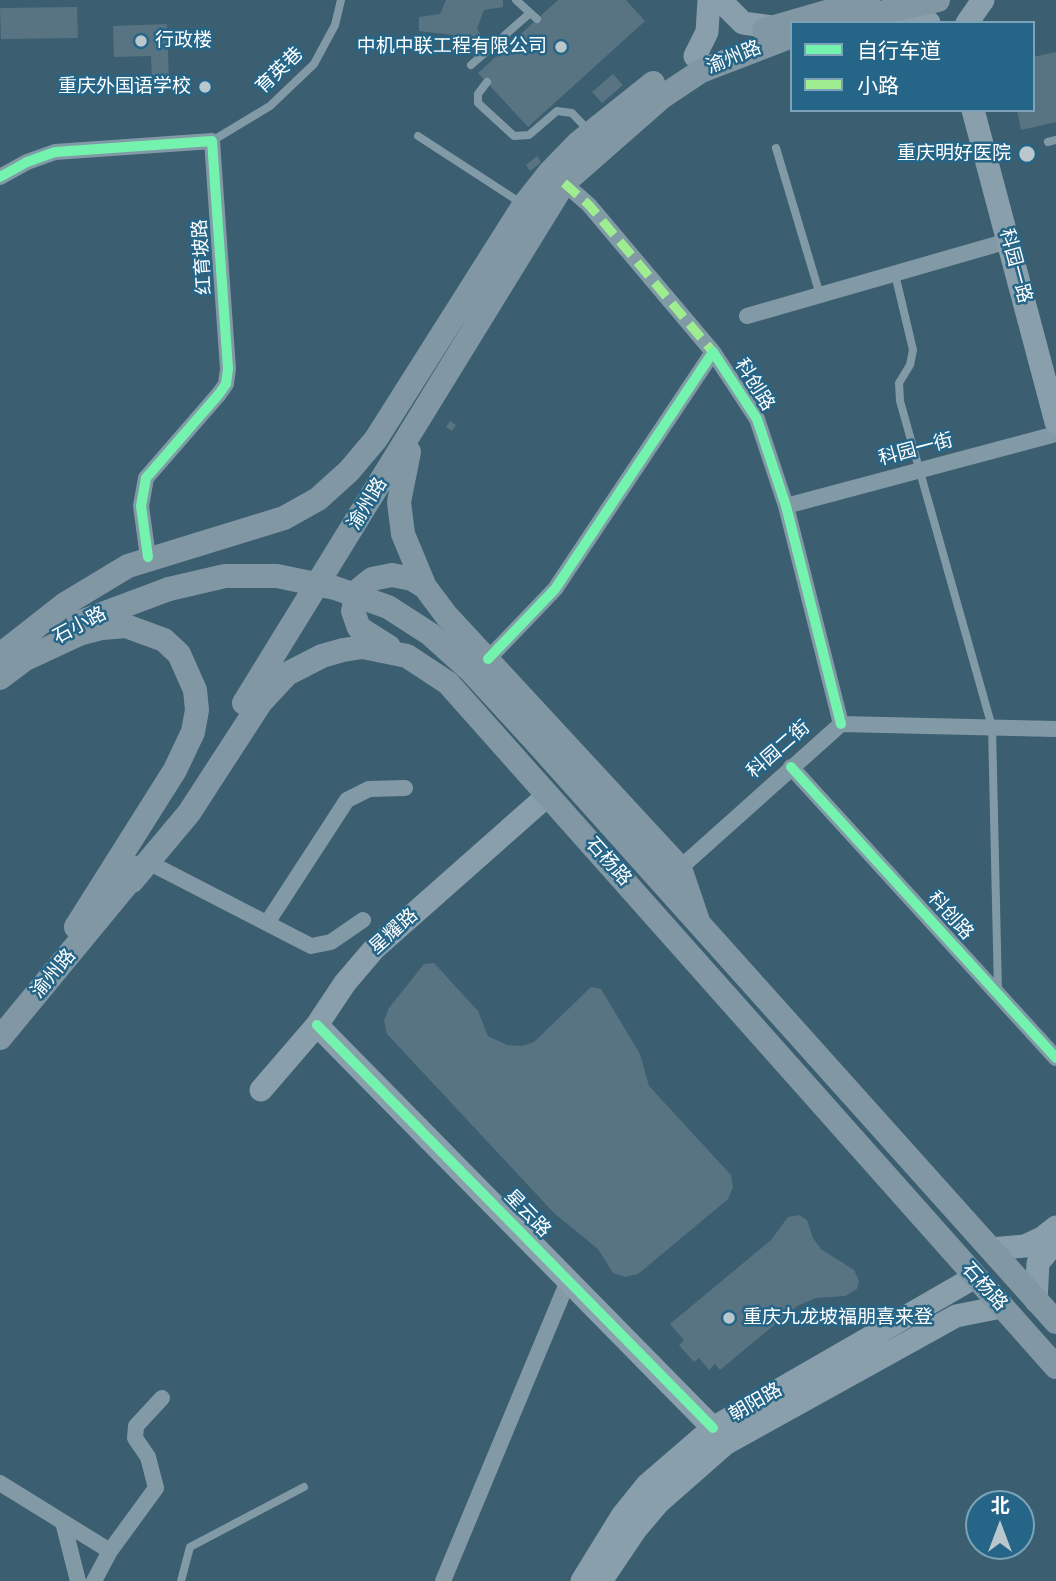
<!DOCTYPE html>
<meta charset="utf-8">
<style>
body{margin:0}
#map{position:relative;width:1056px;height:1581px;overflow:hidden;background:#3b5e71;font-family:"DM Sans","Noto Sans SC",sans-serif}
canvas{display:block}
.legend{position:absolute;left:790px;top:21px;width:245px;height:91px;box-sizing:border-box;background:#256587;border:2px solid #7ca3b7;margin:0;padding:9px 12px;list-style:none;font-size:21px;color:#fff}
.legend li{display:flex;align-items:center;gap:14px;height:35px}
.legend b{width:35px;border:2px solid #7ca3b7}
.north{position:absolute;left:965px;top:1490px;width:70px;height:70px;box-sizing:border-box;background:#256587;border:2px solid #7ca3b7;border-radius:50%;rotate:0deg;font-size:19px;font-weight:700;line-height:28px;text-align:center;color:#fff}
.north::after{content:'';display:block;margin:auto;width:24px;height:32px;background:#bac7cd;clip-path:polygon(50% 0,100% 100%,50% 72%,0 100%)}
</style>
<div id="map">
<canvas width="1056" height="1581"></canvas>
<ul class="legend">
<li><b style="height:9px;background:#73f3ae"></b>自行车道</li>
<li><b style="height:9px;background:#9fed91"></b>小路</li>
</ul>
<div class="north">北</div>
</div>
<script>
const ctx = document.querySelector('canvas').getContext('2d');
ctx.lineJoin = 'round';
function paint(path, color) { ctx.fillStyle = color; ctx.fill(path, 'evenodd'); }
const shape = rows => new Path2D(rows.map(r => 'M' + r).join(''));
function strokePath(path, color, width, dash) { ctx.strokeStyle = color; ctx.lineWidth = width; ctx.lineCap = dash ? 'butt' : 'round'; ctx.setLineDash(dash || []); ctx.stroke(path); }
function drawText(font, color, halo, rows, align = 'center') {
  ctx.font = font + ' "DM Sans","Noto Sans SC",sans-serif'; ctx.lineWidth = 5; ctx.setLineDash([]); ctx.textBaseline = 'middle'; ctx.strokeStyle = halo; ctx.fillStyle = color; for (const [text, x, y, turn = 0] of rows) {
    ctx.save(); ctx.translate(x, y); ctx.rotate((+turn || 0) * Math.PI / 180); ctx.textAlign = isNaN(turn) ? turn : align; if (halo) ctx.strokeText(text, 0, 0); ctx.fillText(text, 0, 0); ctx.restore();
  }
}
const building = shape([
 [446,0,503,0,503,7,484,10,477,29,489,45,478,54,453,35,419,31,419,17,440,14],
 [558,0,626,0,645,21,528,127,478,73],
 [77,7,78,38,1,39,0,8],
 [167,24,169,81,152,82,151,56,114,57,113,26],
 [1056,52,1056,122,1021,130,1017,110,1033,110,1033,57],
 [613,74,623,85,602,103,592,92],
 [537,156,541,162,530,171,526,165],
 [450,421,456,425,452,431,446,427],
 [434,963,478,1011,488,1036,507,1045,522,1046,534,1042,591,987,601,989,640,1054,649,1086,731,1175,733,1187,728,1199,638,1274,625,1277,613,1273,598,1249,554,1213,387,1034,384,1021,389,1008,424,964],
 [799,1215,807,1220,813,1238,821,1249,854,1270,859,1281,857,1289,845,1296,816,1298,797,1306,720,1370,715,1364,709,1370,699,1358,694,1362,679,1345,684,1340,670,1324,771,1240,788,1217]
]);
const lane = shape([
 [516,0,537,19],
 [471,65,530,13],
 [487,82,478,94,478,103,514,136,529,135,557,111,572,113,589,131],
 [418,136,521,203],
 [212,141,270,106,314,64,335,25,341,0],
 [1048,142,1056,140],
 [776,148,820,295],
 [895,274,913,350,910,365,899,383,900,401,992,727,998,991],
 [181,1581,190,1547,304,1487]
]);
const street = shape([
 [0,177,27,162,55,152,212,141,228,369,226,384,219,394,146,478,141,506,148,557],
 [564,183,589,205,713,352],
 [747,316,1008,241],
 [786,506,1056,434],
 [488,659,555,589,713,352,757,419,786,506,841,724],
 [791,767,1056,1058],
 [148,862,311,946,331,942,363,920],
 [680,868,841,724,1056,729],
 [267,923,347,800,369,789,405,788],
 [0,1483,63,1522,78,1581],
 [63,1522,110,1551],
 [94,1581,110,1551,156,1488,148,1457,135,1438,136,1426,162,1398],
 [443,1581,568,1281]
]);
const secondary = shape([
 [725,0,726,6,743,23,772,27],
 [889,14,912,13,929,23],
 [967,23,983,0],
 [695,56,707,32,709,0],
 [973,110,1056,422],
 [317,1025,713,1428],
 [261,1090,317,1025,345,983,374,949,548,795],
 [991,1249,1025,1246,1042,1238,1056,1227],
 [1036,1301,1038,1263,1056,1241],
 [582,1581,622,1516,647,1485,713,1428,975,1277],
 [601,1581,636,1529,659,1502,725,1444,956,1316,1001,1307]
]);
const primary = shape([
 [849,20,938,0],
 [764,30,868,0],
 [409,452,399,502,403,534,425,587,446,615,680,868,698,921],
 [78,623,169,589],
 [389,647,359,628,353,611,357,591,372,579,392,575,412,579,425,587],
 [0,655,65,604,128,566,284,518,318,499,349,471,376,439,524,205,550,172,578,143,653,83],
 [23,660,79,634,102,628,126,626,164,640,179,654,195,690,197,710,193,732,175,770,76,927],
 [0,678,36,651],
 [244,703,564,183,662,97,701,71,792,36],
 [537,743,1056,1322],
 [132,881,189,813,261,702,287,674,322,656,343,650,363,647,407,656,448,683,1056,1367],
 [0,1038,141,867]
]);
const primaryBridge = shape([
 [169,589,225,576,277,576,335,588,388,607,430,634,469,669,537,743]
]);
const quiet = shape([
 [564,183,589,205,713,352]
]);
const cycleway = shape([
 [0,177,27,162,55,152,212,141,228,369,226,384,219,394,146,478,141,506,148,557],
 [488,659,555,589,713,352,757,419,786,506,841,724],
 [791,767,1056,1058],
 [317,1025,713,1428]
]);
const markers = [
 [141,41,7,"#bac7cd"],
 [561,47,7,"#bac7cd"],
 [205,87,7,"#bac7cd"],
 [1027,154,9,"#bac7cd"],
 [729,1318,7,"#bac7cd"]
];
const poiNames = [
 ["行政楼",155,41,"left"],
 ["中机中联工程有限公司",547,47],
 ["重庆外国语学校",191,87],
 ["重庆明好医院",1011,154],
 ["重庆九龙坡福朋喜来登",743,1318,"left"]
];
const streetNames = [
 ["渝州路",734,58,-22],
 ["育英巷",280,71,-44],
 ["红育坡路",203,257,-94],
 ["科园一路",1015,266,75],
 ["科创路",754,385,58],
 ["科园一街",916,450,-15],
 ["渝州路",368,504,-59],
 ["石小路",80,626,-28],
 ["科园二街",779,750,-41],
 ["石杨路",608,862,48],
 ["科创路",950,916,48],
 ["星耀路",394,932,-42],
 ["渝州路",54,974,-50],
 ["星云路",527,1214,46],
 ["石杨路",984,1287,48],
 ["朝阳路",756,1403,-30]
];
paint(building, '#587483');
strokePath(lane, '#829aa6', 8);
strokePath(street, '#829aa6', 16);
strokePath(secondary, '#899fab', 23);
strokePath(primary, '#8198a4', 24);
strokePath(primaryBridge, '#8198a4', 24);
strokePath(quiet, '#9fed91', 9, [18, 9]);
strokePath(cycleway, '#73f3ae', 10);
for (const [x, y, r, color] of markers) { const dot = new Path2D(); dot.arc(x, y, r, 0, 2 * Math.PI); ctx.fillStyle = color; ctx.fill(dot); strokePath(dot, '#256587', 2.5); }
drawText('19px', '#fff', '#256587', poiNames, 'right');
drawText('19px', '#fff', '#256587', streetNames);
</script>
